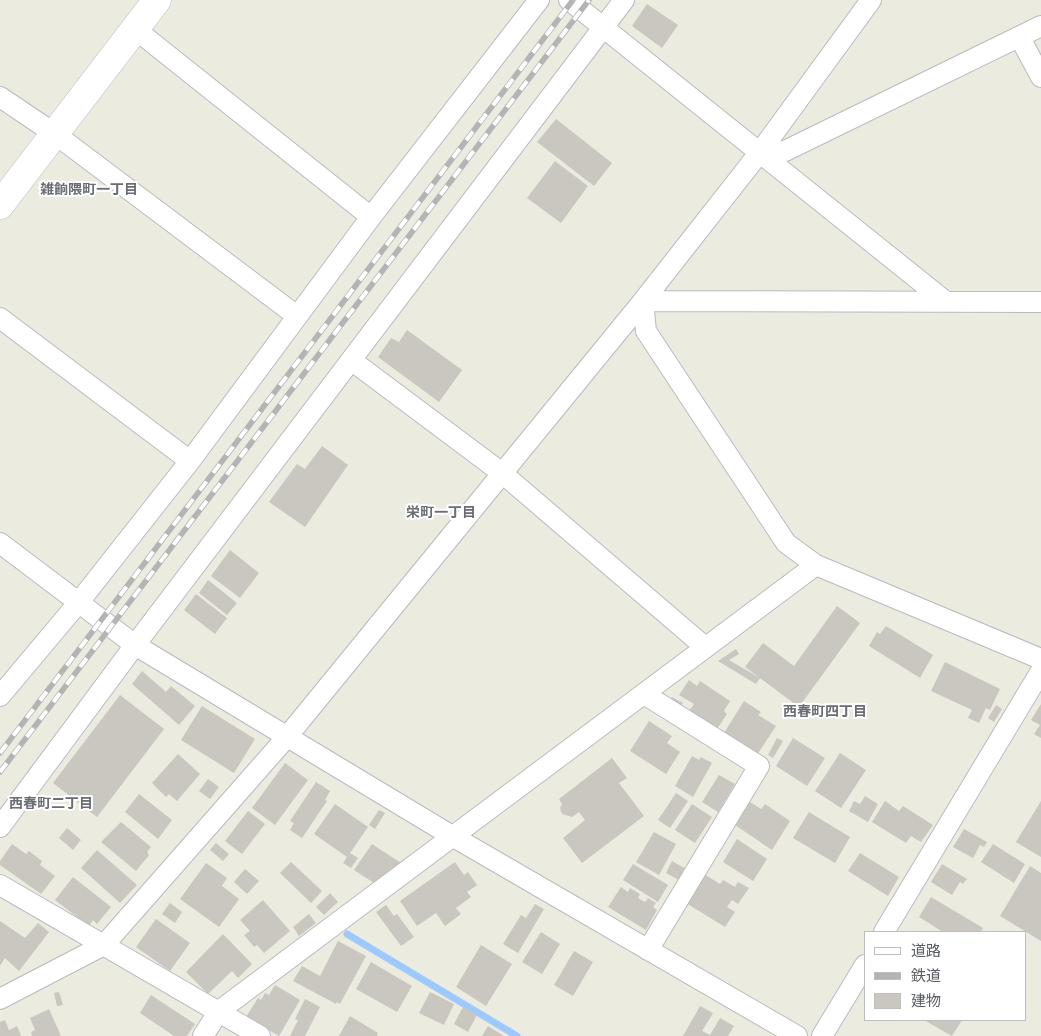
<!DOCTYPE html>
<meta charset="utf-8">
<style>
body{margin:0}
#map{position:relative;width:1041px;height:1036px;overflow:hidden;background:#ecebe0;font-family:"Source Sans 3","Noto Sans JP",sans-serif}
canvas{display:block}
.legend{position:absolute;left:864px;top:931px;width:162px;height:90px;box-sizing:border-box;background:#fff;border:1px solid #bdbec0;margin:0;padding:6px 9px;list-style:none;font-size:15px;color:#595c61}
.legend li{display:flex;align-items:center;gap:10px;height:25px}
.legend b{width:25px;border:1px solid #bdbec0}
</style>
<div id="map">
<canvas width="1041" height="1036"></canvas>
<ul class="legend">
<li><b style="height:6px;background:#fff"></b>道路</li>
<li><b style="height:6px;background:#b3b4b4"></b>鉄道</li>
<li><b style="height:14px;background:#c9c7bf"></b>建物</li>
</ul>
</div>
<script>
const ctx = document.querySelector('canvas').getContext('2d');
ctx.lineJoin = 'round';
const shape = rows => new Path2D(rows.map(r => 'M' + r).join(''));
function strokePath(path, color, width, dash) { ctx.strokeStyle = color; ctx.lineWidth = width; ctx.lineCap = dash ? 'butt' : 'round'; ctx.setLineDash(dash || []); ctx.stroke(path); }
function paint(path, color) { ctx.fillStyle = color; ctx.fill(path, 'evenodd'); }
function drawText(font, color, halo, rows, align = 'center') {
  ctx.font = font + ' "Source Sans 3","Noto Sans JP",sans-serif'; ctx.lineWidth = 4; ctx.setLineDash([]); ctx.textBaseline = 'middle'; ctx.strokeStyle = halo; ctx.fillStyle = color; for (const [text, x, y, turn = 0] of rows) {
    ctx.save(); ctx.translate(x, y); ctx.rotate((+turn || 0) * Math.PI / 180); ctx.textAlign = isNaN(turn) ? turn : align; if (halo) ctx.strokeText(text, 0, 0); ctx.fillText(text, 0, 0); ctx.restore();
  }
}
const stream = shape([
 [347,934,517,1036]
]);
const building = shape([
 [647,4,678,25,662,48,632,26],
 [556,119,612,163,594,186,537,142],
 [555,161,588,186,561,223,527,198],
 [407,330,462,370,439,402,378,357,391,338,399,342],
 [322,446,348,465,305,527,269,502,297,464,305,469],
 [230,550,259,573,240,598,211,576],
 [208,580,237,603,227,615,199,593],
 [196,594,227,618,215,634,184,610],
 [837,606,860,623,799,707,745,667,763,643,794,666],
 [886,626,933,655,920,678,869,646,877,632,880,634],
 [736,649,739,654,729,660,760,678,756,684,718,661],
 [945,662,1000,689,990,710,986,708,979,723,968,718,972,710,931,691],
 [142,671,166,692,171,686,195,706,179,725,132,684],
 [689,680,697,686,700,681,730,701,724,711,727,714,717,729,689,711,694,704,679,695],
 [120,695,164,729,97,817,53,783],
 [672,697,683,703,679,709,668,702],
 [744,701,761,712,758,715,776,726,757,755,724,733],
 [1041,704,1041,738,1034,734,1040,725,1031,720],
 [996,705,1002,709,994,722,988,718],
 [202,706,255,739,234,773,181,740],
 [649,721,672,736,667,743,680,752,666,774,630,751],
 [777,738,783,741,773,758,768,755],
 [793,738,825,758,807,786,776,766],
 [840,753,866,770,841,808,815,791],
 [178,754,200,774,177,801,169,794,166,797,152,783],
 [692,756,699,760,701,757,712,763,693,797,675,786],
 [612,758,627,778,619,783,644,816,582,863,563,838,585,820,579,812,572,817,562,814,560,808,562,804,559,799],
 [285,763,308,780,275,825,252,808],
 [719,775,735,784,718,812,702,802],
 [208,779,219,787,210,799,199,791],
 [316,782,330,791,325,800,327,801,302,838,290,830,294,823,290,821],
 [676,793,688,801,670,828,658,820],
 [139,794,172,820,158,839,125,812],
 [865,796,878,804,868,822,849,811,854,801,860,804],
 [885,801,899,811,903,806,933,825,921,842,911,836,906,843,872,822],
 [1041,801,1041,857,1016,842],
 [750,802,761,809,765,804,790,821,772,850,735,825],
 [335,804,368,827,350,853,358,858,351,868,343,863,347,857,314,834],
 [692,804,712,817,695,843,675,830],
 [379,810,385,813,375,829,369,825],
 [248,811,265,824,242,854,225,841],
 [809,812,850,837,835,863,793,838],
 [121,822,151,847,147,852,149,855,136,871,101,842],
 [67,828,81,840,73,850,59,838],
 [964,829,987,842,984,847,980,845,973,858,953,847],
 [654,832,676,844,659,875,636,862],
 [737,839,767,859,753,881,723,862],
 [216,843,229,854,223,861,210,850],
 [12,844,26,854,29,851,42,861,40,865,55,876,41,894,0,865,0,861],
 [372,844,401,863,374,883,354,870],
 [993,844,1025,864,1014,883,981,862],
 [97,850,137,885,120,903,81,868],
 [860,853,899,877,888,896,848,871],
 [672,861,686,869,679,880,666,873],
 [291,862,322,891,311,903,280,873],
 [455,862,464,875,468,872,477,885,467,892,471,897,456,908,461,914,445,926,436,913,417,926,400,901],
 [206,863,227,878,222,886,239,899,219,927,180,899],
 [633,864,668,885,658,902,623,880],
 [942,864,967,879,963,884,960,882,952,895,931,882],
 [1030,866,1041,873,1041,941,1000,916],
 [245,869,259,881,247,894,234,882],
 [704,874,720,884,723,880,735,887,738,882,749,888,738,904,732,900,727,907,735,912,725,927,686,903],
 [73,877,111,907,97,924,93,920,89,926,55,900],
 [621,887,628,892,630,888,640,894,638,898,645,902,648,898,656,903,653,907,657,910,646,930,608,907],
 [330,893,338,902,324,915,316,907],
 [931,897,983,928,981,932,943,932,919,917],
 [263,900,290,931,264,953,257,945,254,947,244,935,250,931,240,920],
 [170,903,182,912,175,923,162,914],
 [535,904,544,909,518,953,503,944,521,915,526,918],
 [386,905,394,916,397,914,414,937,401,946,376,912],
 [309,914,316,923,299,936,293,927],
 [156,919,190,943,170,971,136,947],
 [0,921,25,938,38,923,49,932,19,971,5,958,0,966],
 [541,932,560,944,542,974,522,962],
 [223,934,252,964,238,978,232,971,208,994,186,972],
 [338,941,366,956,340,1004,337,1002,336,1004,293,981,302,966,320,976],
 [481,945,512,964,486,1006,456,987],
 [574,951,593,962,573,996,554,985],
 [371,962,412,986,397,1012,356,989],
 [275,985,300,1000,279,1036,246,1017,258,998,261,1000,265,993,269,995],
 [59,992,63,1005,57,1006,54,993],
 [430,992,454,1004,444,1025,419,1013],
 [151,995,195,1024,187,1036,174,1036,140,1013],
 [305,999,320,1007,305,1036,290,1036,298,1020,295,1019],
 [700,1006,713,1013,702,1031,710,1035,720,1018,734,1026,728,1036,683,1036],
 [463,1007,477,1015,468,1032,454,1024],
 [49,1009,61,1036,32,1036,31,1032,35,1030,30,1018],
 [350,1016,378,1033,377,1036,339,1036],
 [5,1020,9,1030,17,1026,21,1036,0,1036,0,1022],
 [924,1020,962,1020,952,1036],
 [488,1026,504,1036,482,1036]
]);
const street = shape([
 [569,0,945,301],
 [135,29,371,217],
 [1020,38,1041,77],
 [0,97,55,134,297,316],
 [760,152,785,151,1041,26],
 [1041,302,643,301,646,331,786,543,816,565,1041,659],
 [0,318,190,461],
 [351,360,502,473,705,647],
 [0,543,135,645,452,836,797,1036],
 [644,694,759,766,648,950],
 [0,696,79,602,190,461,371,217,539,0],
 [0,827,135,645,624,0],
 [0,885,260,1036],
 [884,932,1041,671],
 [0,999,104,945,286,738,643,301,760,152,871,0],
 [203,1036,219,1011,816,565],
 [822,1036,865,965]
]);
const secondary = shape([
 [0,205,157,0]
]);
const rail = shape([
 [0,753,573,0],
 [0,772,589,0]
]);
const neighbourhoodNames = [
 ["雑餉隈町一丁目",89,191],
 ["栄町一丁目",441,514],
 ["西春町四丁目",825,713],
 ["西春町二丁目",51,805]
];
strokePath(stream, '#9dc9ff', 7);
paint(building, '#c9c7bf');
strokePath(street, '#b8babf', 22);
strokePath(secondary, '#b9bbc2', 29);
strokePath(street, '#fff', 20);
strokePath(secondary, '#fff', 28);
strokePath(rail, '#b3b4b4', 5.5);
strokePath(rail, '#fff', 4, [11]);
drawText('bold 14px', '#6a6d73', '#fff', neighbourhoodNames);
</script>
